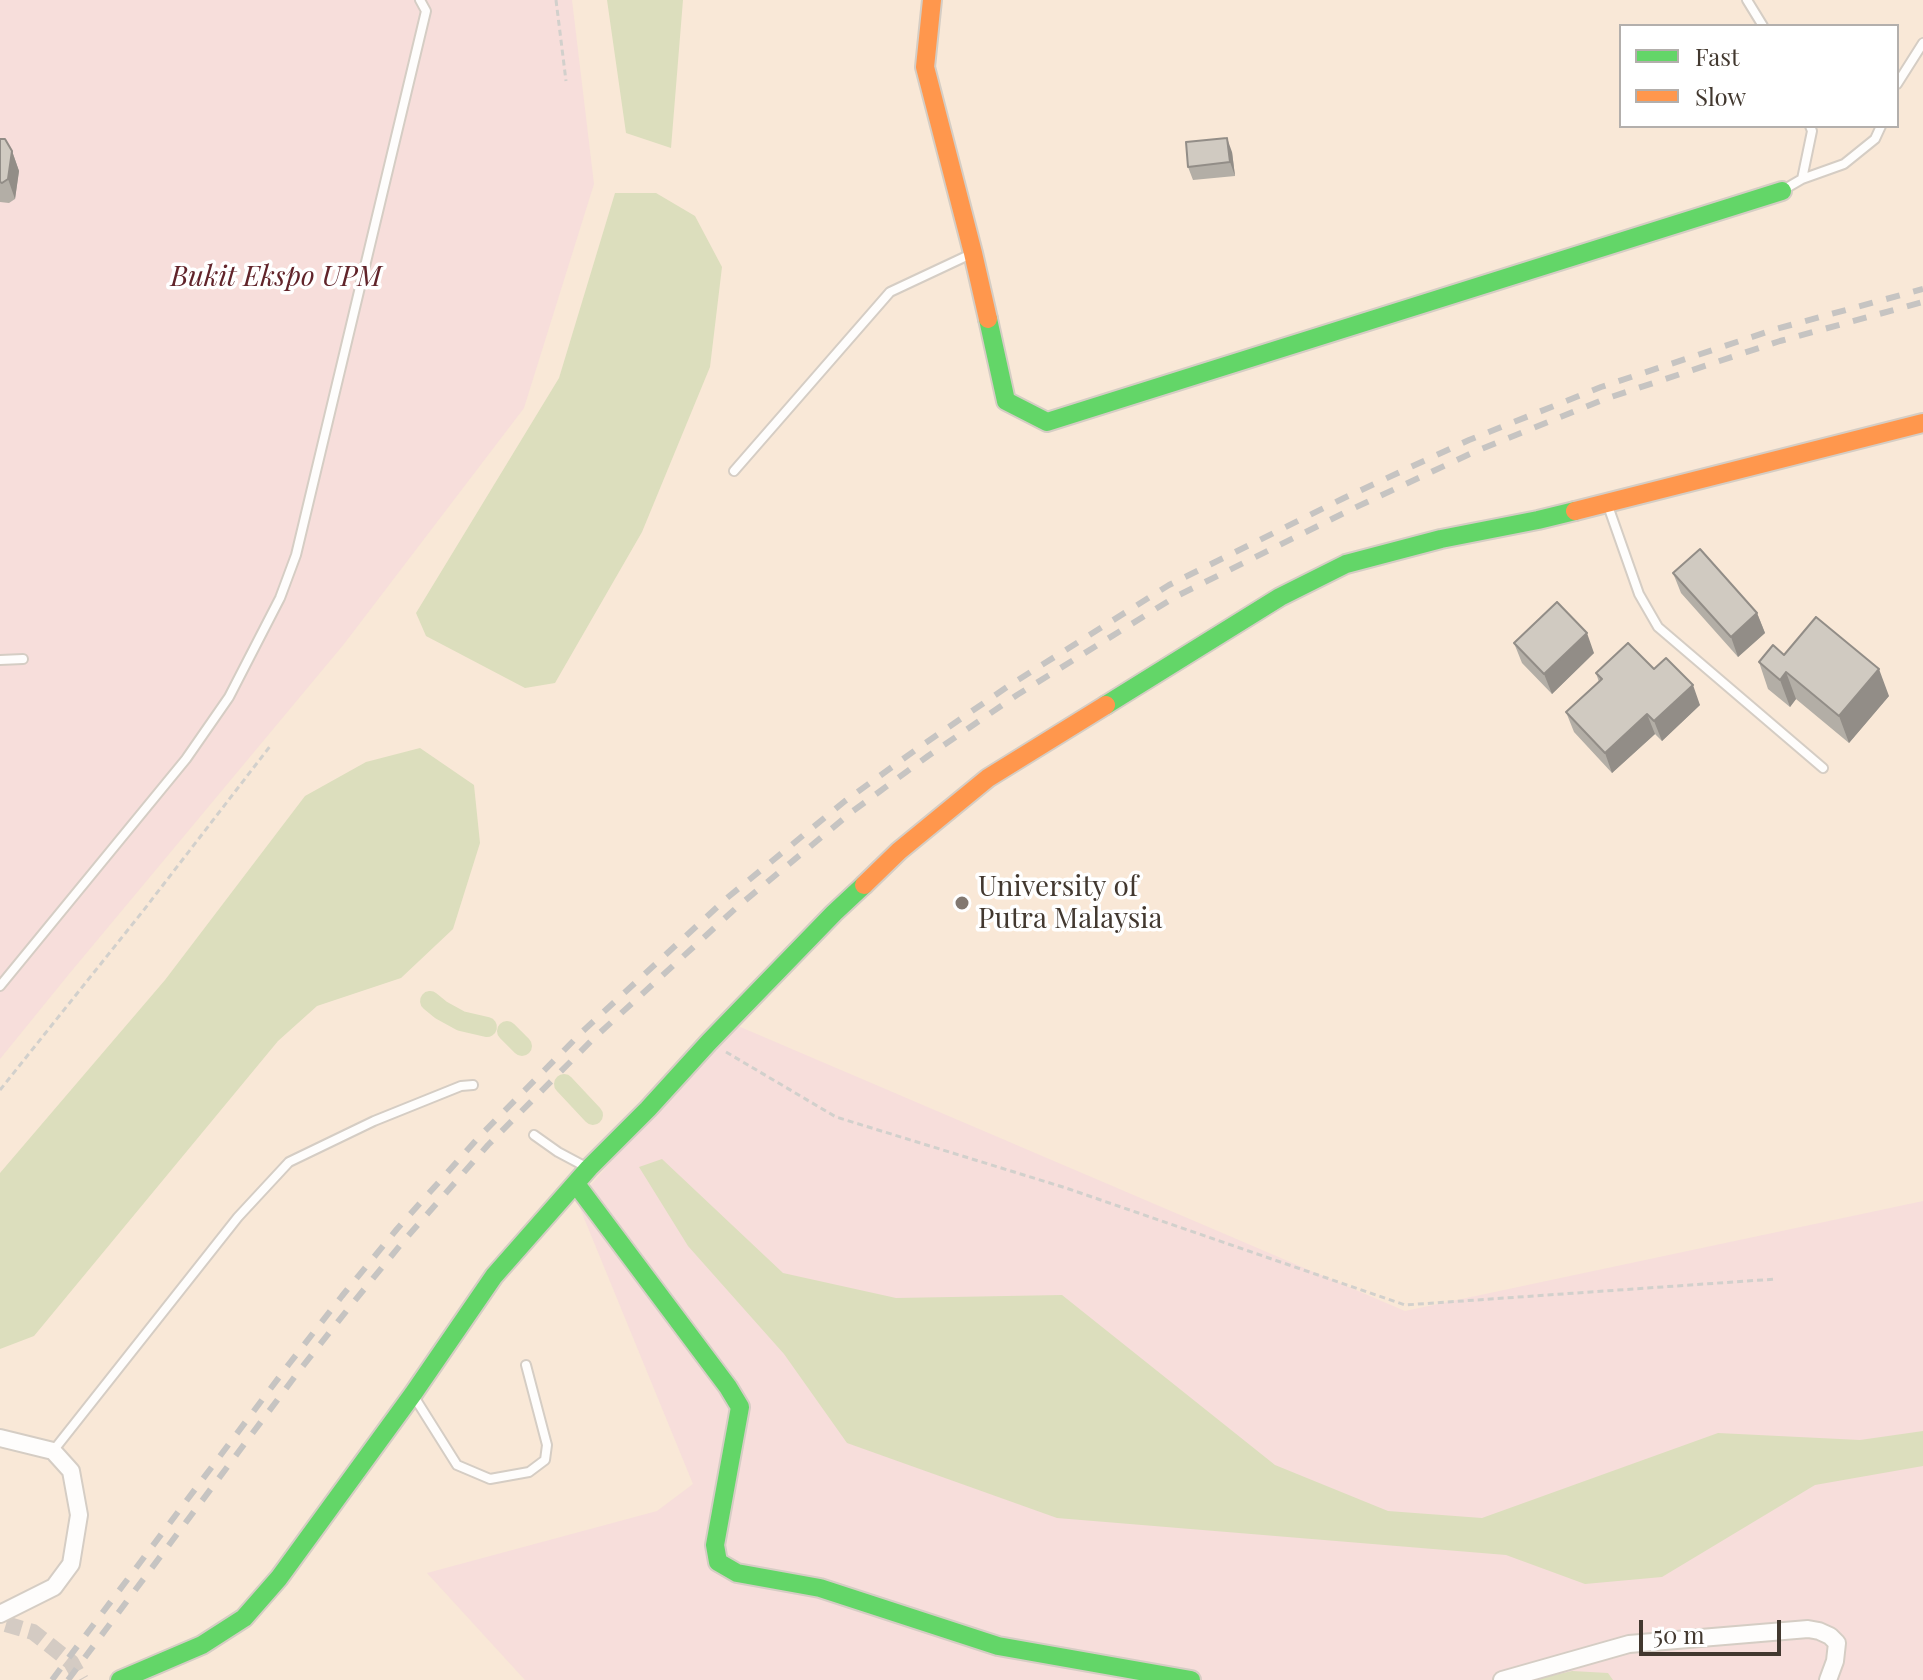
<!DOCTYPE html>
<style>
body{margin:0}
#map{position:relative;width:1923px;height:1680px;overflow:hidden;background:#f8f0e8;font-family:"Playfair Display",serif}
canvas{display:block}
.legend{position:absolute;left:1619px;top:24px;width:280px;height:104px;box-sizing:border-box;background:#fff;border:2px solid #b3afac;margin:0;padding:10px 14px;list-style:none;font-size:24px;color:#42382f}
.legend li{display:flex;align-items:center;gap:16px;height:40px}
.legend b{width:40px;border:2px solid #b3afac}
.scale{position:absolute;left:1639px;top:1620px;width:142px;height:36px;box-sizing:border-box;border:4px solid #42382f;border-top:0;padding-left:10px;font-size:24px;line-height:28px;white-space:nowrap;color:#42382f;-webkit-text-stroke:6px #fff;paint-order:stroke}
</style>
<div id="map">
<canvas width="1923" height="1680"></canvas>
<ul class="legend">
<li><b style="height:10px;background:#63d668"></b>Fast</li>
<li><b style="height:10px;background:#ff974d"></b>Slow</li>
</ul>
<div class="scale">50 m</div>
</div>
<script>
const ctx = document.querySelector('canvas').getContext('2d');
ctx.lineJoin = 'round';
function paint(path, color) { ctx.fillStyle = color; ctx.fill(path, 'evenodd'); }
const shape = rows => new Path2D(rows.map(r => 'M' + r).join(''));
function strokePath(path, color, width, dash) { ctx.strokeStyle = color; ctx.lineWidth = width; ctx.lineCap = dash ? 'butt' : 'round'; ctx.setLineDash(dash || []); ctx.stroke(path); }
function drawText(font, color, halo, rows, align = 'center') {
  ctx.font = font + ' "Playfair Display",serif'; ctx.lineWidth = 7; ctx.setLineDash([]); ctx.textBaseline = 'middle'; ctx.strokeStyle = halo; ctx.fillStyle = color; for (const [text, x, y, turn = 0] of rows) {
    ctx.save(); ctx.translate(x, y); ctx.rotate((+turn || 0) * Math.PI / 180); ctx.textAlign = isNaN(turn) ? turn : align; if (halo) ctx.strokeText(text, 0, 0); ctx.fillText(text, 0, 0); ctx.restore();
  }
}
const built = shape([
 [0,0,1923,0,1923,1680,0,1680],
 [1621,26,1897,26,1897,126,1621,126]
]);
const green = shape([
 [0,0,572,0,594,184,524,408,344,644,69,974,0,1059],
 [731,1023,1405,1311,1923,1201,1923,1680,525,1680,427,1573,657,1511,693,1484,577,1201]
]);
const water = shape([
 [607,0,683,0,671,148,626,133],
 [615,193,656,193,695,216,722,267,710,367,642,532,555,683,525,688,426,636,416,613,559,378],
 [420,748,474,785,480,843,453,929,401,978,317,1006,278,1041,34,1336,0,1349,0,1173,165,980,305,796,366,762],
 [662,1159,783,1273,896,1298,1062,1295,1275,1465,1388,1511,1482,1518,1718,1433,1860,1440,1923,1431,1923,1466,1815,1485,1662,1577,1585,1584,1506,1555,1057,1518,847,1443,784,1354,688,1246,639,1167],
 [1572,1671,1608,1673,1613,1680,1533,1680]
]);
const canal = shape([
 [430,1001,441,1010,461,1021,487,1027],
 [507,1031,522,1046],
 [564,1084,593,1115]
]);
const streetTunnel = shape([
 [6,1624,33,1632,71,1662,81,1680]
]);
const path = shape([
 [556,0,566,81],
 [726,1052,836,1117,1066,1188,1405,1305,1776,1279],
 [0,1090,143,911,271,745]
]);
const lane = shape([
 [1747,0,1763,26],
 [1897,84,1923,43],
 [1802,179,1844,164,1875,139,1881,126],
 [1783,190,1802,179,1812,131,1810,126],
 [734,471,890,292,971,254],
 [1607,503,1639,594,1658,627,1823,768],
 [0,660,23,659],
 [0,986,186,759,229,697,280,598,296,555,426,11,420,0],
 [534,1135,558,1152,588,1168],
 [413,1395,457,1465,490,1479,529,1472,545,1460,547,1445,526,1365],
 [53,1451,238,1217,289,1162,374,1121,461,1086,473,1085]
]);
const street = shape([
 [0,1438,53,1451,71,1471,79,1515,71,1564,54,1587,0,1614],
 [1502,1680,1629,1644,1808,1629,1819,1631,1830,1636,1837,1643,1835,1661,1828,1680]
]);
const fast = shape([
 [988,319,1006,401,1047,422,1782,191],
 [1106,705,1280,597,1346,564,1441,539,1538,520,1575,511],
 [576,1184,728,1387,740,1407,715,1545,718,1562,737,1573,820,1588,998,1646,1191,1680],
 [120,1680,202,1645,244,1618,279,1578,413,1394,494,1276,589,1168,648,1109,709,1042,834,913,864,885]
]);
const slow = shape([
 [932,0,925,67,973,253,988,319],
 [1575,511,1923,423],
 [864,885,899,851,988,778,1106,705]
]);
const rail = shape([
 [52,1680,289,1364,342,1296,397,1229,479,1137,583,1031,727,898,845,801,921,746,1010,685,1169,585,1344,498,1469,440,1601,387,1776,329,1923,289],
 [68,1680,299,1371,352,1304,407,1237,488,1145,592,1040,736,908,853,811,928,756,1017,695,1175,597,1350,510,1474,452,1605,399,1780,341,1923,302]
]);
const wall = shape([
 [0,139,12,151,19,171,15,199,9,203,0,202],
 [1232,152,1235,176,1193,180,1188,167],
 [1673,573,1757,613,1765,633,1738,657,1681,593],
 [1514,643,1594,653,1552,694,1522,663],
 [1784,655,1889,696,1849,743,1796,699,1790,707,1768,689,1759,662],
 [1654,669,1700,705,1662,741,1655,734,1612,773,1574,732,1566,712,1599,682,1596,673]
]);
const shadedWall = shape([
 [1227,138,1232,152,1235,176,1230,162],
 [12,151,19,171,15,199,8,179],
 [1757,613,1765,633,1738,657,1731,637],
 [1587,633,1594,653,1552,694,1544,674],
 [1879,669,1889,696,1849,743,1839,716],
 [1786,672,1796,699,1790,707,1780,680],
 [1693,685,1700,705,1662,741,1654,721],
 [1647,714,1655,734,1612,773,1605,753]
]);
const building = shape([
 [1227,138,1230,162,1188,167,1186,142,1227,138],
 [0,139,5,139,12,151,8,179,2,183,0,182,0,139],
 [1700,549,1757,613,1731,637,1673,573,1700,549],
 [1557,602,1587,633,1544,674,1514,643,1557,602],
 [1816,617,1879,669,1839,716,1786,672,1780,680,1759,662,1773,645,1784,655,1816,617],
 [1628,643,1654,669,1666,658,1693,685,1654,721,1647,714,1605,753,1566,712,1602,679,1596,673,1628,643]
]);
const markers = [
 [962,903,8,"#827870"]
];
const parkNames = [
 ["Bukit Ekspo UPM",276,277]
];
const poiNames = [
 ["University of",978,887],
 ["Putra Malaysia",978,919]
];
paint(built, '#f9e8d7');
paint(green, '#f7dedb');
paint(water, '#dcdebd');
strokePath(canal, '#dcdebd', 20);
strokePath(streetTunnel, '#d4cbc3', 16, [16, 8]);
strokePath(lane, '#d5cdc4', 12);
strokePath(street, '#d5cdc4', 20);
strokePath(fast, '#d5cdc4', 22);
strokePath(slow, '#d5cdc4', 22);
strokePath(path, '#d2d0cc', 3, [6, 4]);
strokePath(lane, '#fefdfc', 8);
strokePath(street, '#fefdfc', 16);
strokePath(fast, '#63d668', 18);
strokePath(slow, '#ff974d', 18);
strokePath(rail, '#c6c4c2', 6, [14, 14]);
paint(wall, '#b3aea6');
paint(shadedWall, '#928d87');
paint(building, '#d0cac1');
strokePath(building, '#928d87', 2);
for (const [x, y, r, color] of markers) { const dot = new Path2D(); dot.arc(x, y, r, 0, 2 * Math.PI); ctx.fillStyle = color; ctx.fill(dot); strokePath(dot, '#fff', 3); }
drawText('italic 28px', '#61242a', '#fff', parkNames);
drawText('28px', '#42382f', '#fff', poiNames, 'left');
</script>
